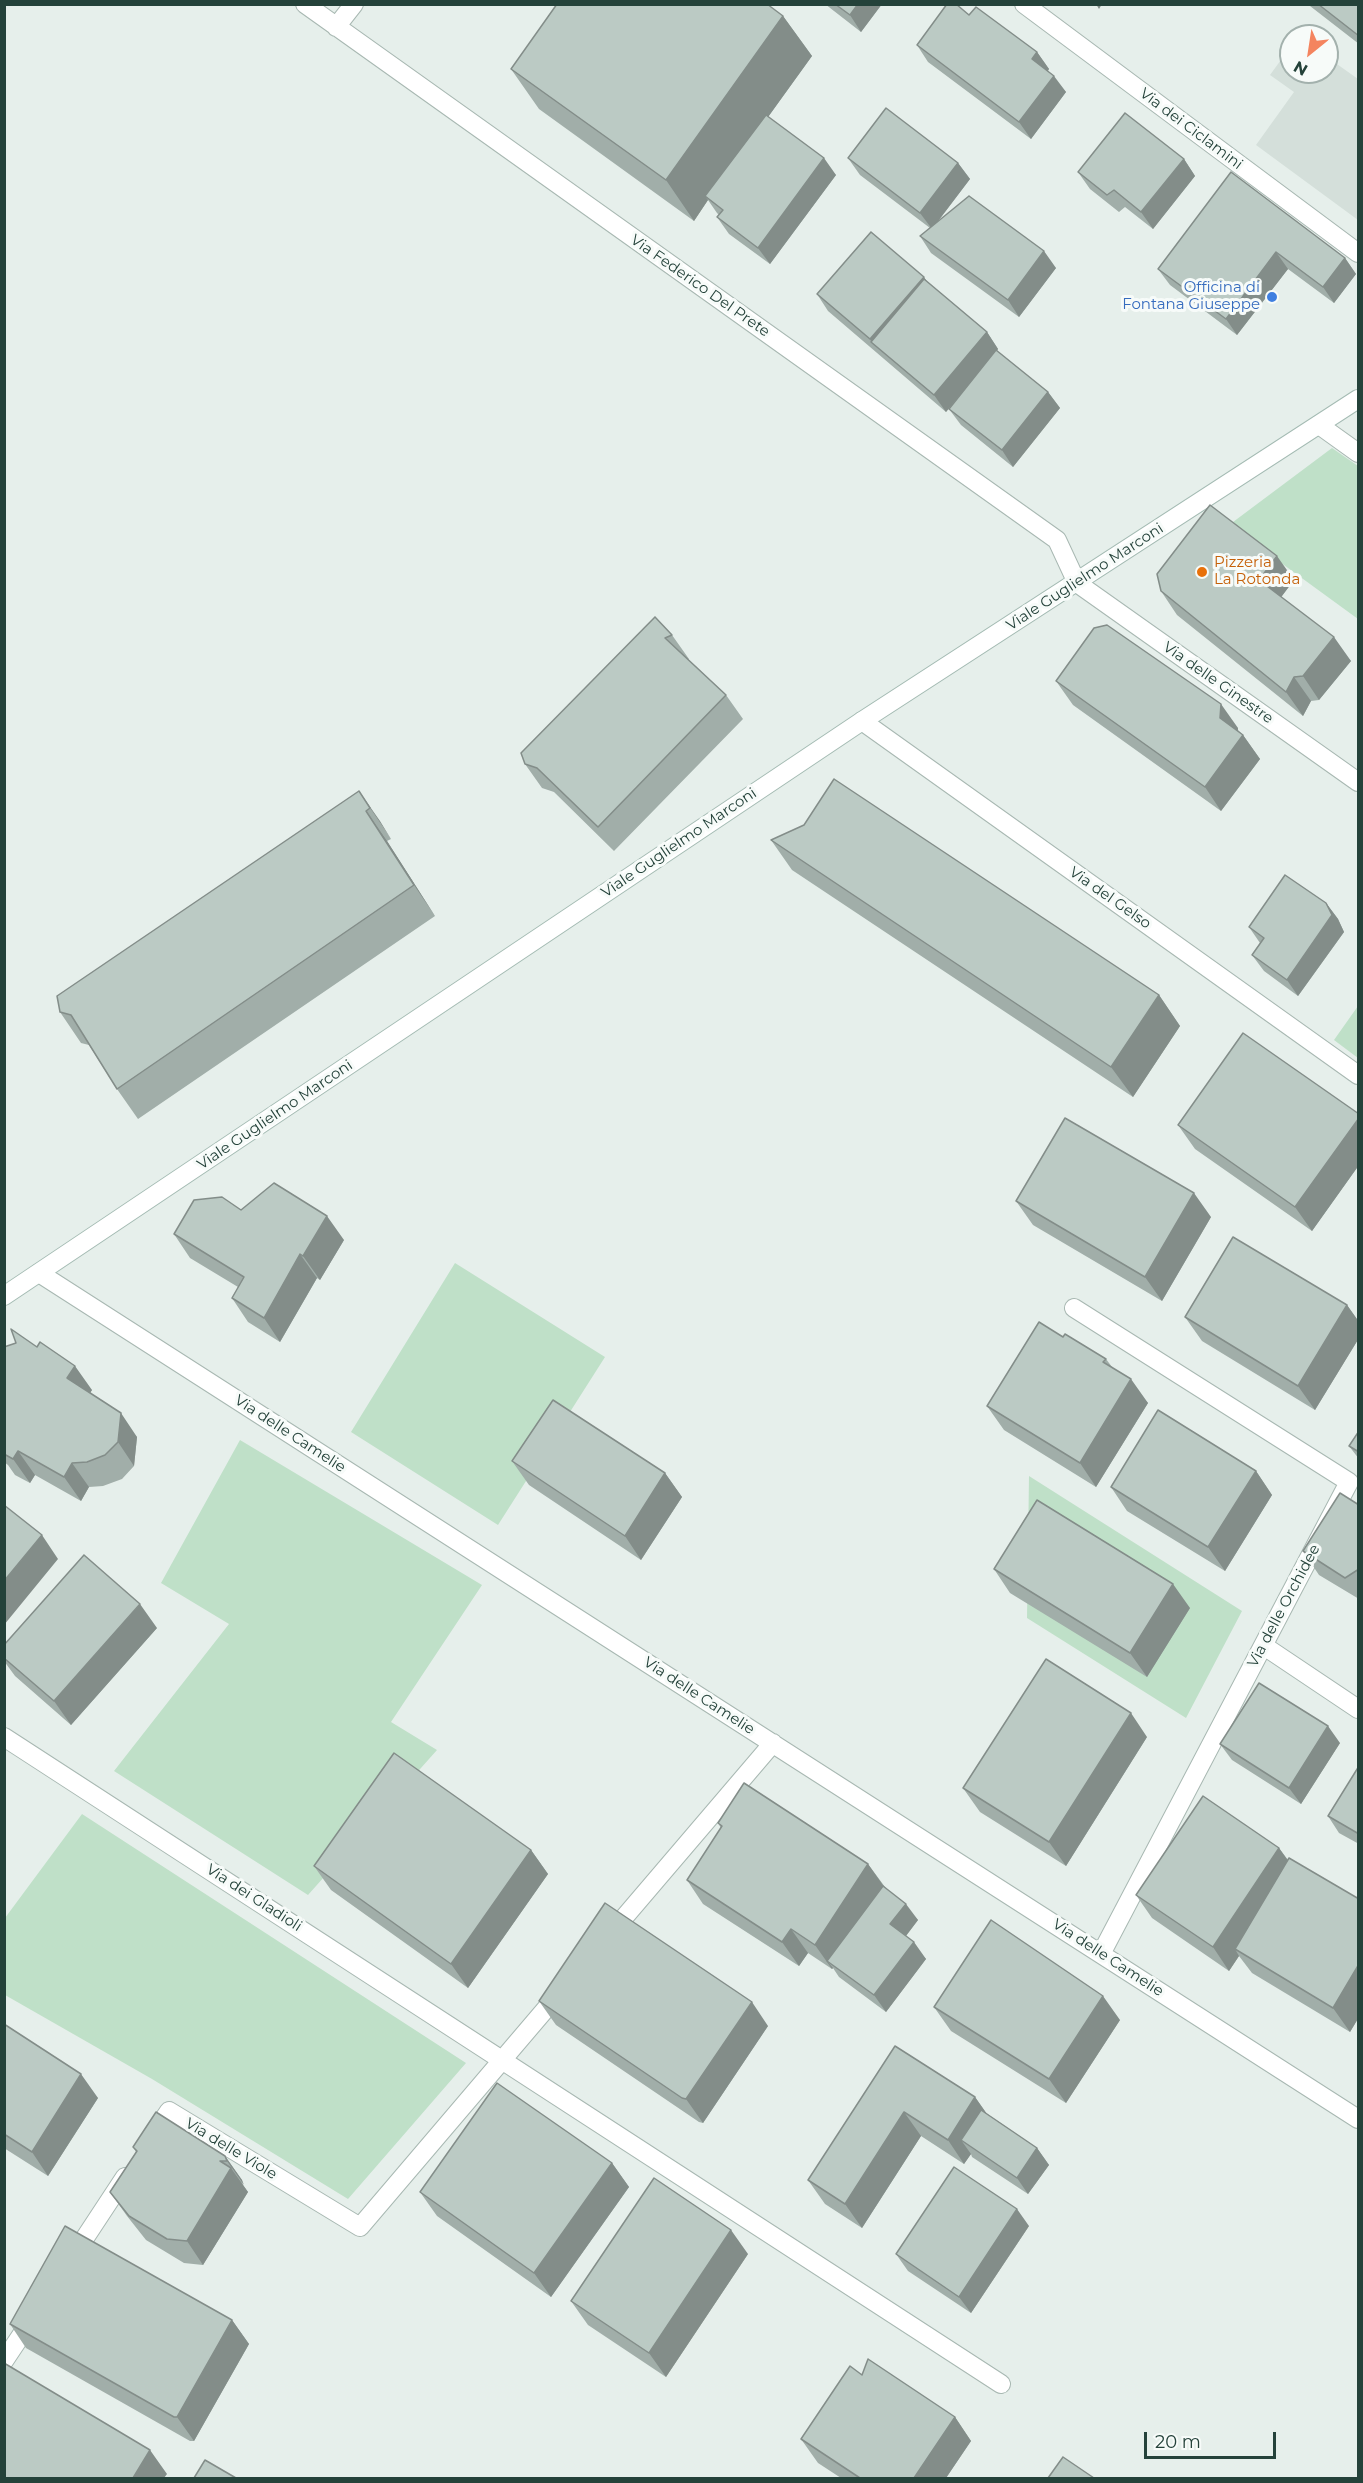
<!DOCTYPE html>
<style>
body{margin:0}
#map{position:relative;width:1363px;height:2483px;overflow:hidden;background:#e6efeb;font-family:Montserrat,sans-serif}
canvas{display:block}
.frame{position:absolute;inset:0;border:6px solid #24423a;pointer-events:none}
.north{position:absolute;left:1279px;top:24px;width:60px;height:60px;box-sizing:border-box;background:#f7fbf9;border:2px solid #a3b1ad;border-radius:50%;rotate:210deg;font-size:16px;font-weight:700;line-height:24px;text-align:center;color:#24423a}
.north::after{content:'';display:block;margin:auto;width:21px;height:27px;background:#f4845f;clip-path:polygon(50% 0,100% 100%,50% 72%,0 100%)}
.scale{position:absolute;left:1144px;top:2432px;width:132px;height:27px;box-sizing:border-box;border:3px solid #24423a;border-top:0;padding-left:8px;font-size:18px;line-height:21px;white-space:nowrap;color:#24423a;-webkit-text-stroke:4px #f7fbf9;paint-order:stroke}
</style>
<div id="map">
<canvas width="1363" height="2483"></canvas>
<div class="frame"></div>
<div class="north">N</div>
<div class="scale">20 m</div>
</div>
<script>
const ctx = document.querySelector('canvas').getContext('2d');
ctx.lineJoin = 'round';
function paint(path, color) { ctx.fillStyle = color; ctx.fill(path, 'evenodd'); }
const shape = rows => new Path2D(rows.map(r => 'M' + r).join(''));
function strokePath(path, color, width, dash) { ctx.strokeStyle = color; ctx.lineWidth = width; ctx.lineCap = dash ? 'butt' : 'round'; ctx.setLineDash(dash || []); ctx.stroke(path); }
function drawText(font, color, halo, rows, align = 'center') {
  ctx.font = font + ' Montserrat,sans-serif'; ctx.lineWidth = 6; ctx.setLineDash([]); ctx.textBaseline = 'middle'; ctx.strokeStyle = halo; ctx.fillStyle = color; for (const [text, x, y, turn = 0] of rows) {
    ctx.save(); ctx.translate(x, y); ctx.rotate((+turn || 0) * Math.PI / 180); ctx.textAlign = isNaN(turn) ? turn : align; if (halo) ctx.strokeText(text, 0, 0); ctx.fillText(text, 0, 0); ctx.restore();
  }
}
const built = shape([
 [1291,46,1291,72,1327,72,1327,57,1358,79,1358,220,1256,145,1294,92,1270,75]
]);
const green = shape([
 [1332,448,1358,466,1358,619,1229,525],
 [1358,1006,1358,1058,1334,1040],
 [455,1263,605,1357,498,1525,351,1432],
 [240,1440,482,1585,391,1722,437,1750,308,1895,114,1771,229,1624,161,1583],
 [1029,1476,1242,1611,1186,1718,1027,1618],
 [82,1814,466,2063,348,2199,152,2079,5,1995,5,1918]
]);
const street = shape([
 [305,4,1057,540,1077,583,1358,782],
 [1024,4,1358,253],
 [336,27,354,4],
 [1319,425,1358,453],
 [862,721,1358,1075],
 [39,1273,1358,2119],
 [1074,1308,1349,1482,1101,1954],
 [1264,1646,1358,1709],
 [4,1737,1001,2384],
 [610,1934,773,1743],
 [152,2136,169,2111,360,2227,561,1991],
 [73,2256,125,2177],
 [4,2361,32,2319]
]);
const secondary = shape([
 [4,1296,862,721,1358,399]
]);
const wall = shape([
 [825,4,882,4,861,32],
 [1309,4,1359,4,1359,44,1310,6],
 [969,15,1037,52,1049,69,1048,71,1066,92,1031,139,928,62,917,45],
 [783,16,812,56,768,117,836,175,770,264,729,234,717,217,719,215,717,213,708,200,694,221,539,109,511,69],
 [848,158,958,163,970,179,939,220,1056,268,1019,317,931,253,920,236,930,228,860,175],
 [1184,159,1195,176,1153,229,1125,207,1119,212,1090,189,1078,172],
 [1231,172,1345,258,1356,274,1334,303,1288,269,1237,335,1170,285,1158,269],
 [926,281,987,332,998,349,997,351,1048,392,1060,408,1013,467,961,425,949,409,960,395,946,412,828,311,817,294],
 [1294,580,1281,597,1351,661,1319,700,1311,701,1303,716,1177,615,1161,591],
 [655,617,672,635,689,659,688,659,726,695,743,719,614,851,554,792,542,788,525,764],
 [1056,681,1238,728,1238,730,1243,735,1260,759,1221,811,1073,705],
 [359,791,391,839,387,841,435,916,138,1119,117,1089,89,1045,81,1043,60,1012],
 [771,840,1159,995,1180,1026,1133,1097,792,870],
 [1326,903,1338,919,1344,932,1298,996,1264,971,1252,955,1260,943,1249,927],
 [1359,1114,1359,1165,1312,1231,1195,1149,1178,1125],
 [1016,1201,1211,1217,1162,1301,1033,1225],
 [241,1210,344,1240,320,1280,317,1278,280,1342,248,1322,232,1298,238,1287,190,1258,174,1234],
 [1347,1305,1359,1322,1359,1338,1315,1410,1202,1341,1185,1317],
 [1063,1337,1106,1359,1112,1367,1148,1403,1096,1487,1004,1430,987,1406],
 [4,1347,92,1390,90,1393,137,1437,134,1466,122,1479,103,1486,89,1487,81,1501,35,1475,30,1483,15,1475,8,1465,4,1462],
 [1359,1431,1359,1459,1349,1446],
 [512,1461,665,1473,682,1497,641,1560,529,1485],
 [1256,1471,1272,1495,1225,1571,1127,1511,1111,1487],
 [1359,1505,1359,1599,1319,1575,1303,1551],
 [994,1569,1190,1608,1147,1677,1010,1593],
 [157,1628,71,1725,15,1676,4,1661,4,1645],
 [1147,1737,1066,1866,980,1812,963,1788],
 [1340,1743,1301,1804,1232,1760,1220,1744],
 [1359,1766,1359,1844,1339,1833,1328,1816],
 [718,1823,868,1864,885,1887,918,1920,906,1936,926,1959,886,2012,839,1977,833,1968,832,1969,808,1953,799,1966,703,1904,687,1880,721,1828],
 [1279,1848,1288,1860,1359,1899,1359,2017,1350,2032,1252,1973,1239,1956,1229,1971,1152,1918,1136,1895],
 [531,1850,548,1874,468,1988,331,1890,314,1866],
 [539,2001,768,2026,703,2123,699,2122,556,2025],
 [934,2007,1120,2020,1066,2103,951,2031],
 [4,2024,98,2098,48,2176,4,2148],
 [895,2046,975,2097,986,2113,1037,2148,1049,2165,1028,2194,972,2157,971,2154,964,2164,921,2136,862,2228,825,2204,808,2180],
 [133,2147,225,2156,242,2180,243,2185,248,2192,203,2265,184,2263,146,2240,127,2216,110,2192,136,2152],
 [612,2163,629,2187,551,2297,437,2216,420,2192],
 [1029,2226,971,2313,908,2271,896,2254],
 [748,2254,666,2377,588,2325,571,2301],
 [232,2320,249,2344,194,2441,190,2441,26,2348,10,2324],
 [862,2375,955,2417,971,2441,946,2478,841,2478,818,2463,801,2439]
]);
const shadedWall = shape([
 [858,4,882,4,861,32,850,15],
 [1096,4,1102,4,1099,9],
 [783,16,812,56,709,199,705,196,708,200,694,221,666,180],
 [1037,52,1049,69,1044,75,1032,59],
 [1054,76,1066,92,1031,139,1019,122],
 [824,158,836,175,770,264,758,248],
 [1184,159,1195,176,1153,229,1141,212],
 [958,163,970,179,932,229,920,213],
 [1044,251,1056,268,1019,317,1008,300],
 [1276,252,1288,269,1237,335,1226,319],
 [1345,258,1356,274,1334,303,1323,287],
 [924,277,935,294,872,343,870,339],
 [987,332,998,349,946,412,934,395],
 [1048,392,1060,408,1013,467,1002,450],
 [1277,556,1294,580,1276,604,1259,580],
 [1334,637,1351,661,1319,700,1303,676],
 [1294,677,1311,701,1303,716,1286,692],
 [1221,704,1238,728,1237,741,1220,718],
 [1243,735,1260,759,1221,811,1205,787],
 [359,791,380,821,391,839,370,808],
 [366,811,387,841,435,916,414,885],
 [1326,903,1338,919,1344,932,1298,996,1287,980],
 [1159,995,1180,1026,1133,1097,1111,1067],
 [1359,1118,1359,1165,1312,1231,1295,1207],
 [1194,1193,1211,1217,1162,1301,1145,1277],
 [327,1216,344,1240,320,1280,303,1256],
 [300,1254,317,1278,280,1342,264,1318],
 [1347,1305,1359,1322,1359,1338,1315,1410,1298,1386],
 [75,1366,92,1390,84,1402,67,1378],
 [1131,1379,1148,1403,1096,1487,1080,1463],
 [121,1413,137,1437,134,1466,118,1442],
 [18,1451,35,1475,30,1483,13,1459],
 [72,1463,89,1487,81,1501,64,1477],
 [1256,1471,1272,1495,1225,1571,1208,1547],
 [665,1473,682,1497,641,1560,625,1536],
 [42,1535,58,1559,4,1625,4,1581],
 [1173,1584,1190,1608,1147,1677,1130,1653],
 [140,1604,157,1628,71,1725,54,1701],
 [1131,1713,1147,1737,1066,1866,1049,1842],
 [1328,1726,1340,1743,1301,1804,1289,1788],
 [1279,1848,1296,1872,1235,1949,1239,1956,1229,1971,1213,1947],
 [531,1850,548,1874,468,1988,451,1964],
 [868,1864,885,1888,827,1961,833,1968,832,1969,815,1945],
 [906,1904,918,1920,902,1941,890,1924],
 [791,1929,808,1953,799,1966,782,1942],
 [914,1942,926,1959,886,2012,874,1995],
 [1359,1964,1359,2017,1350,2032,1333,2008],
 [1103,1996,1120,2020,1066,2103,1049,2079],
 [752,2002,768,2026,703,2123,686,2099],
 [81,2074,98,2098,48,2176,32,2152],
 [975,2097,992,2121,961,2140,971,2154,964,2164,948,2140],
 [904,2112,921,2136,862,2228,845,2204],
 [1037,2148,1049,2165,1028,2194,1017,2178],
 [225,2156,242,2180,244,2185,227,2161],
 [612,2163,629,2187,551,2297,534,2273],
 [231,2168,248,2192,203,2265,187,2241],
 [1017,2209,1029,2226,971,2313,959,2297],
 [731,2230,748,2254,666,2377,649,2353],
 [232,2320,249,2344,194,2441,177,2417],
 [955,2417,971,2441,946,2478,914,2478],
 [150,2450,167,2474,164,2478,133,2478]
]);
const building = shape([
 [557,4,767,4,783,16,666,180,511,69,557,4],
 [835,4,858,4,850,15,835,4],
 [947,4,956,4,969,15,976,7,1037,52,1032,59,1054,76,1019,122,917,45,947,4],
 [1318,4,1359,4,1359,36,1318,4],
 [886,108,958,163,920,213,848,158,886,108],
 [1125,113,1184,159,1141,212,1114,190,1107,195,1078,172,1125,113],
 [766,115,824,158,758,248,717,217,723,210,705,196,766,115],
 [1231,172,1345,258,1323,287,1276,252,1226,319,1158,269,1231,172],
 [969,196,1044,251,1008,300,920,236,969,196],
 [871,232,924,277,870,339,817,294,871,232],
 [924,279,987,332,934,395,871,342,924,279],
 [996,350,1048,392,1002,450,949,409,996,350],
 [1210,505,1277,556,1259,580,1334,637,1303,676,1294,677,1286,692,1161,591,1157,574,1210,505],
 [655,617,672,635,665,638,726,695,598,827,537,768,525,764,521,753,655,617],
 [1107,625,1221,704,1220,718,1243,735,1205,787,1056,681,1094,628,1107,625],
 [834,779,1159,995,1111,1067,771,840,804,825,834,779],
 [359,791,370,808,366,811,414,885,117,1089,71,1015,60,1012,57,996,359,791],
 [1285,875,1326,903,1332,915,1287,980,1252,955,1264,938,1249,927,1285,875],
 [1243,1033,1359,1114,1359,1118,1295,1207,1178,1125,1243,1033],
 [1065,1118,1194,1193,1145,1277,1016,1201,1065,1118],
 [274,1183,327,1216,303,1256,300,1254,264,1318,232,1298,244,1277,174,1234,194,1200,222,1197,241,1210,274,1183],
 [1233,1237,1347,1305,1298,1386,1185,1317,1233,1237],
 [1039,1322,1063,1337,1065,1334,1106,1359,1103,1362,1131,1379,1080,1463,987,1406,1039,1322],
 [11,1329,37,1347,40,1342,75,1366,67,1378,121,1413,118,1442,105,1455,87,1462,72,1463,64,1477,18,1451,13,1459,4,1454,4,1347,16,1343,11,1329],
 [553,1400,665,1473,625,1536,512,1461,553,1400],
 [1158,1410,1256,1471,1208,1547,1111,1487,1158,1410],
 [1359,1431,1359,1452,1349,1446,1359,1431],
 [1340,1493,1359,1505,1359,1569,1345,1578,1303,1551,1340,1493],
 [1037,1500,1173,1584,1130,1653,994,1569,1037,1500],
 [4,1505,42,1535,4,1581,4,1505],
 [84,1555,140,1604,54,1701,4,1658,4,1645,84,1555],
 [1046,1659,1131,1713,1049,1842,963,1788,1046,1659],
 [1259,1683,1328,1726,1289,1788,1220,1744,1259,1683],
 [394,1753,531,1850,451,1964,314,1866,394,1753],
 [1359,1766,1359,1834,1328,1816,1359,1766],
 [744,1783,868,1864,815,1945,791,1929,782,1942,687,1880,722,1826,718,1823,744,1783],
 [1203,1796,1279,1848,1213,1947,1136,1895,1203,1796],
 [1289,1858,1359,1899,1359,1964,1333,2008,1235,1949,1289,1858],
 [883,1886,906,1904,890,1924,914,1942,874,1995,827,1961,883,1886],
 [605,1903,752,2002,686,2099,682,2098,539,2001,605,1903],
 [991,1920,1103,1996,1049,2079,934,2007,991,1920],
 [4,2024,81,2074,32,2152,4,2134,4,2024],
 [895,2046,975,2097,948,2140,904,2112,845,2204,808,2180,895,2046],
 [497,2083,612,2163,534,2273,420,2192,497,2083],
 [981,2110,1037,2148,1017,2178,961,2140,981,2110],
 [156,2112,225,2156,227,2161,220,2161,231,2168,187,2241,167,2239,129,2216,110,2192,137,2151,133,2147,156,2112],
 [954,2167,1017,2209,959,2297,896,2254,954,2167],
 [654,2178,731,2230,649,2353,571,2301,654,2178],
 [65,2226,232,2320,177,2417,174,2417,10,2324,65,2226],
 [868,2359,955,2417,914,2478,860,2478,801,2439,850,2366,862,2375,868,2359],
 [4,2363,150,2450,133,2478,4,2478,4,2363],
 [1063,2457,1094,2478,1048,2478,1063,2457],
 [205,2460,236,2478,194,2478,205,2460]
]);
const markers = [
 [1272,297,6,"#3f7fe0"],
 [1202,572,6,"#e8710a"]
];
const streetNames = [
 ["Via dei Ciclamini",1191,129,37],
 ["Via Federico Del Prete",700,286,35],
 ["Viale Guglielmo Marconi",1085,577,-33],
 ["Via delle Ginestre",1218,683,35],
 ["Viale Guglielmo Marconi",679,843,-34],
 ["Via del Gelso",1110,898,35],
 ["Viale Guglielmo Marconi",275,1115,-34],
 ["Via delle Camelie",290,1434,33],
 ["Via delle Orchidee",1284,1606,-62],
 ["Via delle Camelie",699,1696,33],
 ["Via dei Gladioli",254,1898,33],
 ["Via delle Camelie",1108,1958,33],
 ["Via delle Viole",231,2149,31]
];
const shopNames = [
 ["Officina di",1260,288],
 ["Fontana Giuseppe",1260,305]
];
const foodNames = [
 ["Pizzeria",1214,563],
 ["La Rotonda",1214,580]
];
paint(built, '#d4dfda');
paint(green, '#bfe0c8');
strokePath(street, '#a8b8b2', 20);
strokePath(secondary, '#a4bbb3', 20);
strokePath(street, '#fff', 18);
strokePath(secondary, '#fff', 18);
paint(wall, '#a1aea9');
paint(shadedWall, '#838d89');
paint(building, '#bbcac4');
strokePath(building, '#838d89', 1.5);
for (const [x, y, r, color] of markers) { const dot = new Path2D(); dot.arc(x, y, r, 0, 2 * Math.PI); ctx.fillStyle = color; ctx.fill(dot); strokePath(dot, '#f7fbf9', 2); }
drawText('15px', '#24423a', '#f7fbf9', streetNames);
drawText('15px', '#366cbe', '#f7fbf9', shopNames, 'right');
drawText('15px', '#c56008', '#f7fbf9', foodNames, 'left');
</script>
